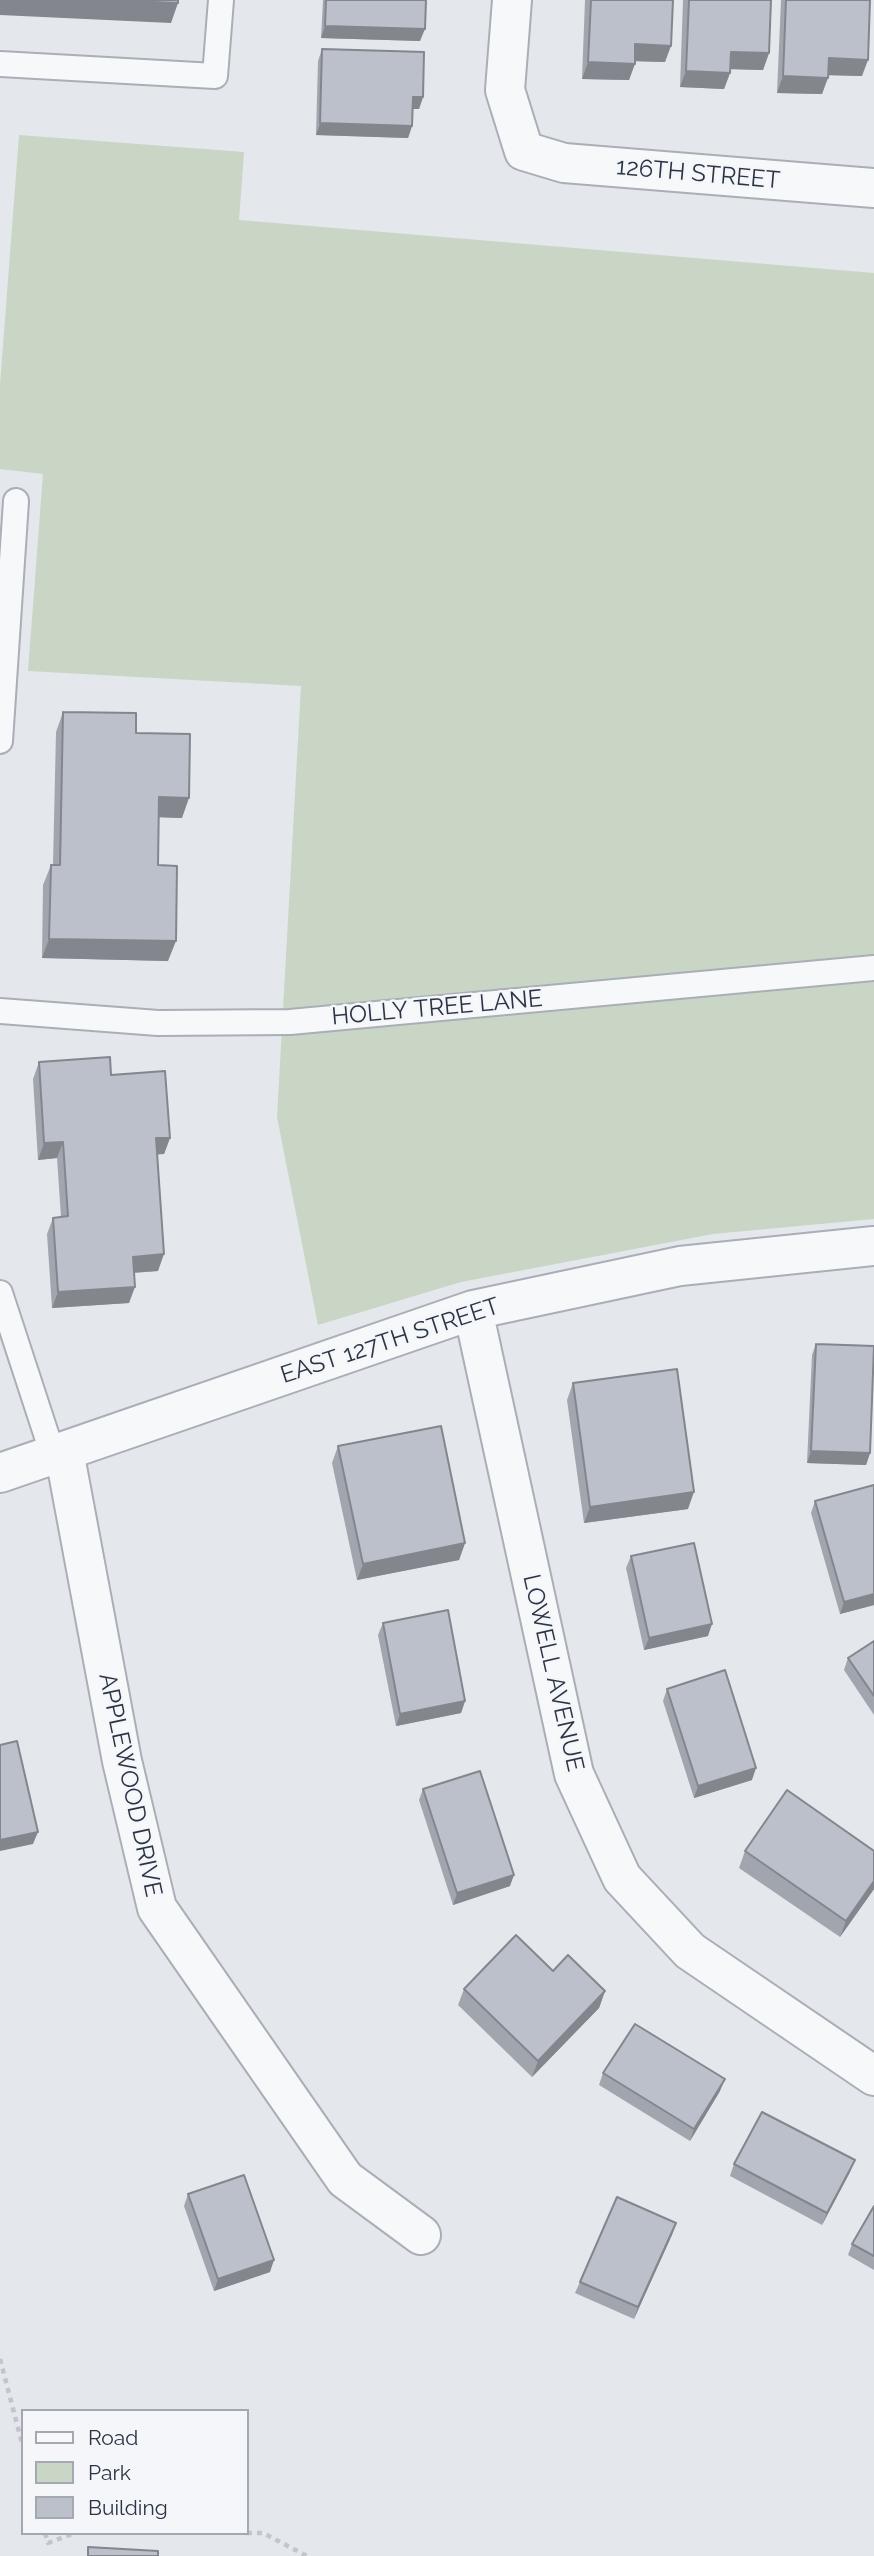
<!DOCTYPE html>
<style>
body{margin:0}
#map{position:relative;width:874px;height:2556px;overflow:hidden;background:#e4e7ec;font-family:Raleway,sans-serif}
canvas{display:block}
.legend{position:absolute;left:21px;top:2409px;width:228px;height:126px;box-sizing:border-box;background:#f4f6f9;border:2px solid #a4a8b1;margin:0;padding:9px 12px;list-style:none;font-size:21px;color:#2b3445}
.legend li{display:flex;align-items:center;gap:14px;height:35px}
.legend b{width:35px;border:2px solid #a4a8b1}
</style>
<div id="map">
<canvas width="874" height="2556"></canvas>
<ul class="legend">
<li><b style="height:9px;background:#f7f8fa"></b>Road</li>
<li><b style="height:19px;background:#c9d6c5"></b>Park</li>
<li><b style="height:19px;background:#bbc0ca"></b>Building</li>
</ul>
</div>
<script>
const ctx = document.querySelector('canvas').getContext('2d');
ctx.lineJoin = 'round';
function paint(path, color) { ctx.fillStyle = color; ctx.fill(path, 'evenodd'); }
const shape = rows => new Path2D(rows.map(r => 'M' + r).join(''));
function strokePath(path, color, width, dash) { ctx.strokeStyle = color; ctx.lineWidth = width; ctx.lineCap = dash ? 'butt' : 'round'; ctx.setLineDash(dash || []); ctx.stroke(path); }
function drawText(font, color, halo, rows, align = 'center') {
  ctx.font = font + ' Raleway,sans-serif'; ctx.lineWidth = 5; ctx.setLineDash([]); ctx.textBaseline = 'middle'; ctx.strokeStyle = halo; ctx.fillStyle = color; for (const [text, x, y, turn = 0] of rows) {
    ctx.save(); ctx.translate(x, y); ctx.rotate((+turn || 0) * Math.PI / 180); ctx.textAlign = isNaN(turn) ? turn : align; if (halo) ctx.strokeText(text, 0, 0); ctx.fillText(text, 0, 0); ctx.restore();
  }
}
const green = shape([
 [19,135,244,152,239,220,874,273,874,1219,713,1234,461,1282,318,1325,277,1117,301,686,28,671,43,474,0,469,0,385]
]);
const path = shape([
 [0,2359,23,2447],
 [45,2533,48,2543,75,2533],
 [247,2533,263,2533,307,2556]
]);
const service = shape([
 [0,64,215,76,221,0],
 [0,741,16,501],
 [0,1011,158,1023,290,1022,874,968],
 [0,1293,53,1455]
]);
const minor = shape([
 [512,0,505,90,524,151,564,163,874,188],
 [473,1310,574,1774,622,1878,690,1951,874,2076],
 [64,1451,122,1761,157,1908,345,2179,421,2235],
 [0,1473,473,1310,680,1266,874,1246]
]);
const wall = shape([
 [323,0,426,0,420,41,321,38],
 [585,0,673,0,665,62,635,61,629,80,582,79],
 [683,0,771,0,769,53,763,70,731,69,730,73,724,89,680,87],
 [781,0,870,0,862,76,828,75,822,94,777,93],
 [322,49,423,97,419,109,413,109,412,126,408,138,316,135,318,61],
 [63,712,136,733,182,818,158,817,158,865,168,961,42,958,43,885,51,865,53,865,56,732],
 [39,1062,111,1075,170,1138,164,1154,157,1154,158,1271,134,1273,129,1303,52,1308,47,1234,53,1218,61,1217,57,1158,38,1160,33,1079],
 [816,1344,870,1453,866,1465,807,1463,812,1355],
 [573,1383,688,1509,584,1523,567,1400],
 [338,1446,465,1543,459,1560,357,1580,332,1463],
 [815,1501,874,1605,840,1614,811,1513],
 [631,1556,708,1636,644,1650,626,1568],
 [383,1623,465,1701,461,1713,396,1726,378,1635],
 [874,1641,874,1715,844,1670,848,1658],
 [667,1689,752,1780,694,1798,663,1701],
 [423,1789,510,1886,453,1905,419,1800],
 [745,1851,874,1851,874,1889,840,1937,739,1868],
 [553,1971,605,1991,599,2008,532,2077,458,2005,464,1989],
 [603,2073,720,2091,690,2141,599,2085],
 [734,2164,850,2172,822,2225,730,2176],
 [188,2194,270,2272,214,2291,184,2206],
 [874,2206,874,2270,848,2255,852,2244],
 [676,2223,634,2319,575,2293,580,2282]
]);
const shadedWall = shape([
 [0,0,107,0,178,3,171,23,0,15],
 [325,26,425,29,420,41,321,38],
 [635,44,671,46,665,62,629,61],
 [731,52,769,53,763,70,725,69],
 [829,58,868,60,862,76,823,75],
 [588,62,635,64,629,80,582,79],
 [686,71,730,73,724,89,680,87],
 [783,76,828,78,822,94,777,93],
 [413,97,423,97,419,109,408,109],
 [320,123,412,126,408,138,316,135],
 [159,797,189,798,182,818,151,817],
 [49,939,176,941,168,961,42,958],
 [156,1138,170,1138,164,1154,150,1155],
 [63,1142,57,1158,38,1160,44,1143],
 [164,1254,158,1271,127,1273,133,1257],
 [135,1287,129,1303,52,1308,58,1292],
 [811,1451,870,1453,866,1465,807,1463],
 [694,1492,688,1509,584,1523,590,1507],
 [465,1543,459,1560,357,1580,363,1564],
 [874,1594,874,1605,840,1614,844,1602],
 [712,1624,708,1636,644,1650,649,1638],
 [465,1701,461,1713,396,1726,400,1714],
 [756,1768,752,1780,694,1798,698,1786],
 [38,1832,33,1844,0,1851,0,1840],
 [514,1875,510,1886,453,1905,457,1893],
 [874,1881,874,1889,840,1937,846,1921],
 [605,1991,599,2008,532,2077,538,2061],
 [725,2079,720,2091,690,2141,694,2129],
 [855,2160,850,2172,822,2225,827,2213],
 [676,2223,672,2235,634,2319,638,2307],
 [274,2260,270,2272,214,2291,218,2279]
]);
const building = shape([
 [107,0,178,0,178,3,107,0],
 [326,0,426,0,425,29,325,26,326,0],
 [591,0,673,0,671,46,635,44,635,64,588,62,591,0],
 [689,0,771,0,769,53,731,52,730,73,686,71,689,0],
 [786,0,870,0,868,60,829,58,828,78,783,76,786,0],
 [322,49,424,52,423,97,413,97,412,126,320,123,322,49],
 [63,712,136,713,136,733,190,734,189,798,159,797,158,865,177,866,176,941,49,939,51,865,60,865,63,712],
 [110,1057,111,1075,165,1071,170,1138,156,1138,164,1254,133,1257,135,1287,58,1292,53,1218,68,1216,63,1142,44,1143,39,1062,110,1057],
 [816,1344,874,1346,870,1453,811,1451,816,1344],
 [677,1369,694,1492,590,1507,573,1383,677,1369],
 [441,1426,465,1543,363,1564,338,1446,441,1426],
 [874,1485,874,1594,844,1602,815,1501,874,1485],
 [694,1543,712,1624,649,1638,631,1556,694,1543],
 [448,1610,465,1701,400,1714,383,1623,448,1610],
 [874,1641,874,1696,848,1658,874,1641],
 [725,1670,756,1768,698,1786,667,1689,725,1670],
 [17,1741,38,1832,0,1840,0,1745,17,1741],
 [480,1771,514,1875,457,1893,423,1789,480,1771],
 [787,1790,874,1851,874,1881,846,1921,745,1851,787,1790],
 [516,1935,553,1971,568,1955,605,1991,538,2061,464,1989,516,1935],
 [635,2024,725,2079,694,2129,603,2073,635,2024],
 [762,2112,855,2160,827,2213,734,2164,762,2112],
 [244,2175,274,2260,218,2279,188,2194,244,2175],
 [617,2197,676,2223,638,2307,580,2282,617,2197],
 [874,2206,874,2256,852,2244,874,2206],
 [88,2547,158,2551,158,2556,88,2556,88,2547]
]);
const streetNames = [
 ["126TH STREET",698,174,5],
 ["HOLLY TREE LANE",437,1008,-5],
 ["EAST 127TH STREET",390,1341,-18],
 ["LOWELL AVENUE",553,1673,77],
 ["APPLEWOOD DRIVE",130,1785,78]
];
paint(green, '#c9d6c5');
strokePath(service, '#a9aeb7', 28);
strokePath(minor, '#a9aeb7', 42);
strokePath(path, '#c2c5cb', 4.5, [5, 5]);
strokePath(service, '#f7f8fa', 24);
strokePath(minor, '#f7f8fa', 38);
paint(wall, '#a1a5ae');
paint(shadedWall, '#83868d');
paint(building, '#bbc0ca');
strokePath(building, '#83868d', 2);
drawText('24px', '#2b3445', '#f4f6f9', streetNames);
</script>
